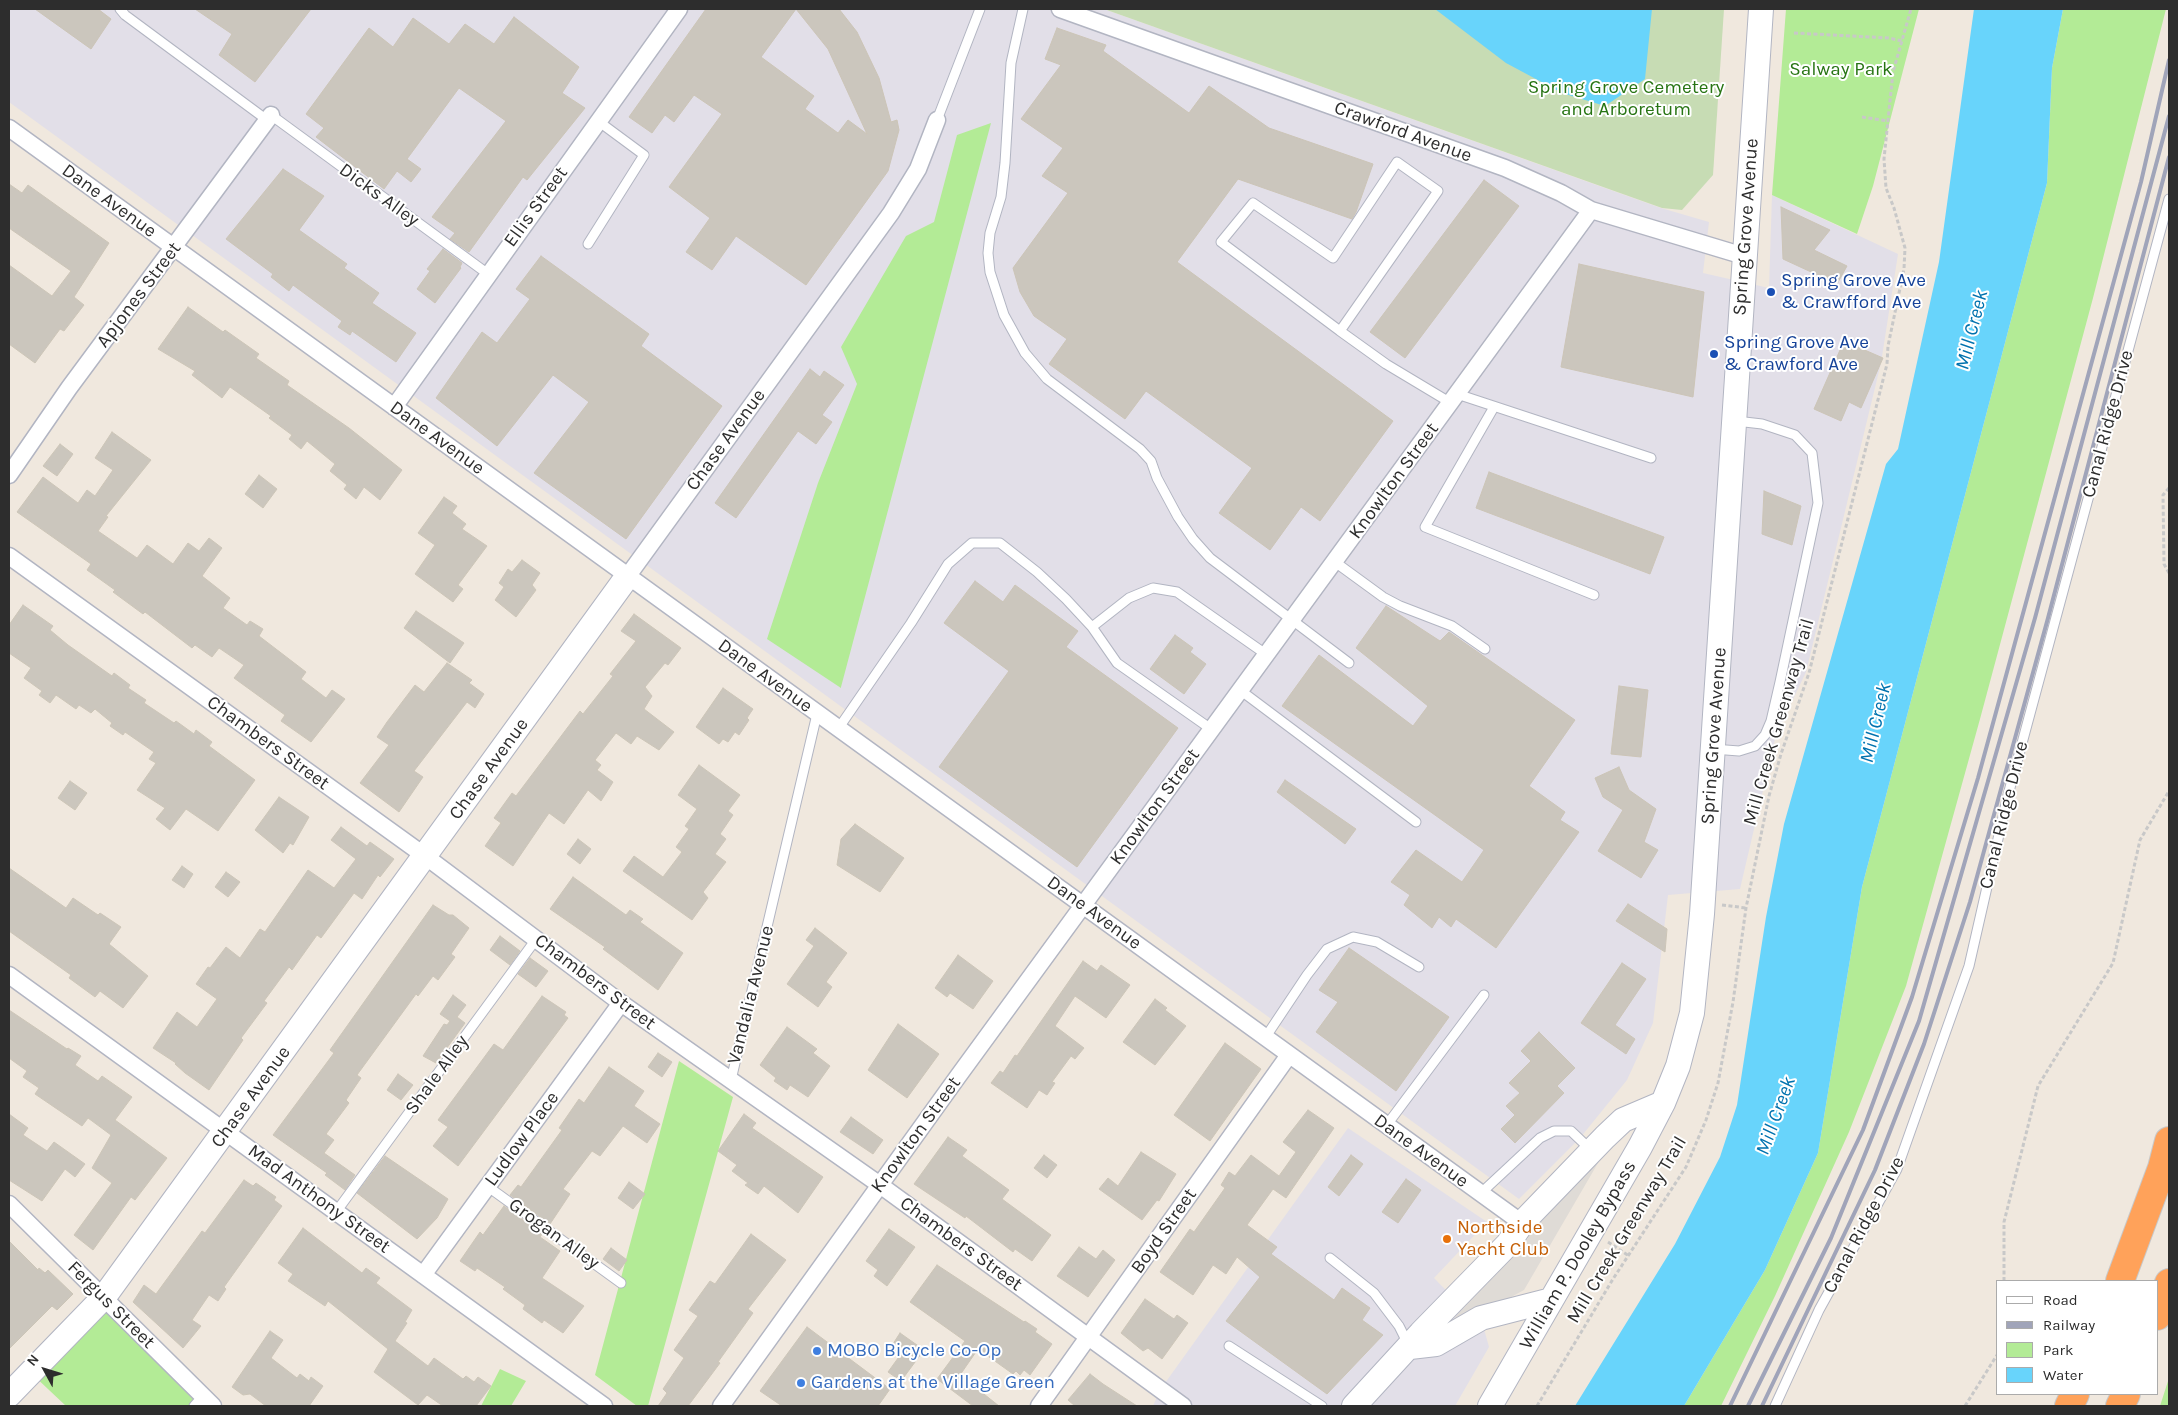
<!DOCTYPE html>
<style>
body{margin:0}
#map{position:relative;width:2178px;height:1415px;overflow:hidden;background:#f0e8de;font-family:Karla,sans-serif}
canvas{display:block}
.frame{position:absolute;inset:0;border:10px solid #2d2d2d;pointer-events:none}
.legend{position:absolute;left:1996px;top:1280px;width:162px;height:115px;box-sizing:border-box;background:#fff;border:1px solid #ababab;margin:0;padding:6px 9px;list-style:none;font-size:15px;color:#2d2d2d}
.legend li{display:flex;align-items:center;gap:10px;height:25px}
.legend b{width:25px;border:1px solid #ababab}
.north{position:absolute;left:20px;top:1345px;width:50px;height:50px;-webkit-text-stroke:4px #fff;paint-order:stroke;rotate:309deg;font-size:14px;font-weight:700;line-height:20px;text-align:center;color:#2d2d2d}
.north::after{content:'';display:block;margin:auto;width:18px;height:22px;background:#2d2d2d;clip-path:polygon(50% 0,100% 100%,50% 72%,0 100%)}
</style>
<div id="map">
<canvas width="2178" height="1415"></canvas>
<div class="frame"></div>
<ul class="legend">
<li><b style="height:6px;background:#fff"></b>Road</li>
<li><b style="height:6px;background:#a0a4b9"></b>Railway</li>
<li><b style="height:14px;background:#b3eb96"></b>Park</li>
<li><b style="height:14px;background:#68d4fb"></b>Water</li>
</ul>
<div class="north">N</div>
</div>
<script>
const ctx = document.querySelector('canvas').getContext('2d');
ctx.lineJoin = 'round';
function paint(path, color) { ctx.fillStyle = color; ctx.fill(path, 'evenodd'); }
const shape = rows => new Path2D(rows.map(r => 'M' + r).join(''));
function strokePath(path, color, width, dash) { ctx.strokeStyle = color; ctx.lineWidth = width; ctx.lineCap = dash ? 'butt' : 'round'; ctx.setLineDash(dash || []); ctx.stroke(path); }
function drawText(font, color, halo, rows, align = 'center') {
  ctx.font = font + ' Karla,sans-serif'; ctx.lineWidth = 4; ctx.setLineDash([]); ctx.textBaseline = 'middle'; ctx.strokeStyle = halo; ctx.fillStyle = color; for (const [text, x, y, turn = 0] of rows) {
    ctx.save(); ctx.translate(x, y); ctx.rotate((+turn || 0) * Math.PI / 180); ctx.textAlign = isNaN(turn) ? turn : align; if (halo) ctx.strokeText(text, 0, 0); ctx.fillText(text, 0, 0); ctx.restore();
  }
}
const industrial = shape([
 [9,9,1104,9,1661,208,1709,222,1703,273,1769,288,1772,195,1898,254,1881,363,1806,672,1776,735,1740,889,1668,895,1653,1023,1627,1080,1580,1138,1519,1199,9,102],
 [1348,1128,1487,1222,1434,1278,1484,1329,1489,1347,1455,1406,1153,1406,1160,1390]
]);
const green = shape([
 [1786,9,1919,9,1873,186,1857,234,1772,195],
 [2063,9,2166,9,2093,298,1980,719,1906,986,1849,1132,1775,1296,1721,1406,1684,1406,1765,1270,1818,1153,1862,887,2047,183,2052,68],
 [991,123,841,687,841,688,767,639,818,483,857,384,841,347,906,236,934,222,957,135],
 [679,1061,733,1097,648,1406,637,1406,595,1375],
 [104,1297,203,1396,194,1406,66,1406,31,1373],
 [500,1369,526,1381,511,1406,481,1406],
 [2169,1378,2169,1406,2160,1406]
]);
const cemetery = shape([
 [1104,9,1724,9,1713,175,1682,210,1662,208]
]);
const plaza = shape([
 [1605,1151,1524,1290,1500,1303,1456,1320,1454,1318,1522,1247,1528,1238,1531,1225]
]);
const water = shape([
 [1435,9,1652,9,1645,79,1605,106,1562,93,1506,63],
 [1974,9,2063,9,2052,68,2047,183,1862,887,1818,1153,1765,1270,1684,1406,1575,1406,1675,1244,1720,1157,1737,1105,1766,917,1784,824,1886,464,1898,449,1939,262]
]);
const building = shape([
 [35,9,98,9,111,19,91,49,35,9],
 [195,9,311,9,255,82,219,55,232,34,195,9],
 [706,9,839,9,857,32,879,78,891,122,897,120,899,130,888,171,806,285,736,236,712,270,686,252,710,218,669,187,722,114,694,95,674,122,665,115,652,133,629,117,706,9],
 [796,9,828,49,867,134,848,120,838,133,805,109,814,96,761,57,796,9],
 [514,17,579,67,562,93,585,108,527,180,523,177,469,252,450,239,455,233,432,217,506,121,459,88,407,159,421,169,411,182,397,171,384,189,316,137,324,128,306,114,369,28,393,47,413,18,449,44,465,24,494,44,514,17],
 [1057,28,1106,45,1103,51,1189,113,1209,86,1269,128,1373,164,1356,212,1352,219,1238,179,1177,262,1393,421,1320,521,1301,507,1270,550,1219,513,1252,468,1146,391,1125,419,1049,364,1067,339,1034,316,1020,292,1013,268,1068,193,1042,176,1063,148,1021,119,1061,65,1045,59,1057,28],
 [283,169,324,196,299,230,347,264,344,268,379,293,372,303,416,333,396,362,352,331,350,335,338,327,342,321,293,285,289,291,271,277,273,274,226,239,283,169],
 [1484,180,1519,206,1405,358,1370,332,1484,180],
 [9,184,22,193,28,185,109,243,74,297,84,305,64,331,60,329,35,363,9,344,9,265,52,296,71,271,9,228,9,184],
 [1781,207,1830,230,1814,250,1847,266,1837,284,1783,259,1781,207],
 [443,249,462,263,460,267,461,268,435,303,417,289,430,271,427,269,443,249],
 [541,256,649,334,641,346,722,406,626,539,534,473,589,402,553,375,497,446,436,398,482,332,497,343,530,299,516,289,541,256],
 [1579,264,1704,292,1693,397,1561,367,1579,264],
 [188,307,223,332,225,330,259,354,256,358,289,381,287,385,349,428,402,470,380,500,364,487,356,499,344,489,347,485,330,471,335,464,307,441,301,449,289,439,292,435,269,418,271,416,230,387,222,398,192,375,195,371,158,349,188,307],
 [1844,341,1883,358,1861,408,1849,402,1841,421,1814,409,1844,341],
 [810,369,820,377,824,371,844,385,822,415,832,422,816,444,798,431,736,518,715,503,810,369],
 [112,432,151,460,106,516,108,517,98,531,137,558,147,545,173,564,188,543,199,551,209,538,222,548,202,576,230,598,223,608,247,625,250,621,263,629,259,636,306,672,301,679,326,698,332,690,345,699,311,742,281,721,285,715,234,678,244,665,219,648,212,657,195,645,192,648,145,612,143,614,113,592,115,590,87,570,91,564,17,512,43,477,78,503,87,490,95,496,113,470,95,458,112,432],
 [60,444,73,454,57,476,43,466,60,444],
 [1489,472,1664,537,1650,574,1476,508,1489,472],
 [259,475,277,489,263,508,245,494,259,475],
 [1764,491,1801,506,1792,545,1762,534,1764,491],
 [444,497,457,506,452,513,466,524,462,529,487,546,458,585,463,589,453,602,415,574,435,545,418,533,444,497],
 [522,560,540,573,532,585,536,590,516,617,495,600,504,587,499,583,508,569,512,572,522,560],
 [975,581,1003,602,1015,585,1078,631,1066,647,1178,728,1077,867,939,767,1009,671,944,623,975,581],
 [23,605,53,626,50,630,68,645,112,676,114,673,130,685,128,688,146,700,144,703,174,723,176,721,194,734,196,730,212,742,209,746,255,780,218,831,186,809,170,830,156,819,165,808,137,790,156,763,149,759,154,752,125,732,123,735,110,726,112,723,95,709,91,713,79,705,76,709,56,695,50,703,39,695,42,691,24,678,31,668,9,653,9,625,23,605],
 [1386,606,1440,641,1449,632,1575,720,1529,786,1565,812,1560,820,1579,832,1496,948,1456,919,1451,927,1439,917,1432,928,1404,905,1410,895,1391,882,1416,850,1462,882,1484,850,1282,706,1319,655,1413,726,1428,706,1356,648,1386,606],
 [416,611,464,643,450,663,404,628,416,611],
 [634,614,681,648,668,665,665,663,645,687,652,696,644,709,674,732,659,750,637,736,631,744,616,733,595,760,601,765,597,770,613,782,601,801,588,790,564,824,549,813,513,866,485,846,501,823,494,818,512,793,516,796,580,711,583,714,613,676,610,674,636,641,621,631,634,614],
 [1175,635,1193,648,1190,652,1206,664,1184,694,1150,669,1175,635],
 [447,663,472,680,469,683,484,694,475,708,467,702,414,771,423,777,399,812,360,783,389,745,377,737,387,722,415,685,424,692,447,663],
 [1619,686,1648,690,1641,757,1611,754,1619,686],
 [723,688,753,709,747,718,749,720,739,735,735,732,728,742,723,739,719,744,696,727,723,688],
 [699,765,740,795,728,811,733,815,720,834,726,839,715,854,726,862,703,892,708,898,692,920,623,871,634,856,663,877,682,852,676,847,689,829,685,826,697,809,678,795,699,765],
 [1619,767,1629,790,1656,809,1644,842,1658,850,1641,878,1598,851,1623,810,1603,797,1595,778,1619,767],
 [1285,780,1356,829,1345,844,1277,792,1285,780],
 [70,781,87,793,75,810,58,798,70,781],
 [279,797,309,817,293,845,290,843,283,853,255,830,279,797],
 [855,824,904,858,880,892,837,865,841,839,855,824],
 [341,827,367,846,370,842,394,859,380,877,378,875,362,899,354,893,321,938,317,935,292,970,289,967,264,1001,267,1003,241,1038,243,1040,209,1090,185,1073,175,1064,176,1063,153,1048,177,1012,197,1027,217,999,196,984,208,967,210,968,226,947,240,958,260,929,265,932,308,870,334,888,356,859,331,840,341,827],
 [578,839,591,849,580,864,567,854,578,839],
 [182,866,193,874,184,888,172,880,182,866],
 [9,868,66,908,73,898,98,915,100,913,121,927,109,944,148,976,123,1008,100,991,95,997,69,978,71,975,9,931,9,868],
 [226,872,240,882,228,897,215,887,226,872],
 [573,877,626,915,630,910,643,919,640,922,683,953,658,990,603,949,605,947,550,909,573,877],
 [1628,904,1667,929,1665,952,1616,921,1628,904],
 [433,905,449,915,453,915,469,928,451,954,455,957,438,980,433,976,418,996,416,994,357,1075,361,1078,346,1100,349,1103,326,1134,334,1140,324,1153,355,1175,345,1190,325,1175,327,1173,273,1135,334,1053,330,1050,433,905],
 [815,928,847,953,826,982,832,987,818,1007,787,984,814,946,806,940,815,928],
 [500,936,520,951,510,965,490,950,500,936],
 [1349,948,1449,1017,1396,1091,1316,1032,1338,1002,1319,990,1349,948],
 [958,955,993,981,973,1009,950,993,947,997,935,988,958,955],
 [530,958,548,971,536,987,518,974,530,958],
 [1083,961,1097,971,1101,965,1130,985,1106,1018,1075,996,1055,1026,1084,1048,1075,1059,1071,1056,1052,1082,1055,1083,1047,1095,1039,1090,1027,1108,991,1083,1000,1071,1003,1073,1015,1055,1017,1056,1083,961],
 [1622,963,1646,979,1615,1025,1635,1039,1626,1054,1581,1023,1622,963],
 [453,995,466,1005,457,1017,465,1023,436,1063,423,1056,444,1024,447,1025,450,1021,440,1014,453,995],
 [542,996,566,1012,564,1015,568,1018,458,1166,433,1146,448,1127,438,1120,494,1044,503,1050,542,996],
 [1155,999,1167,1008,1165,1010,1186,1026,1155,1065,1123,1042,1155,999],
 [9,1010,67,1049,68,1048,81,1056,75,1065,98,1081,102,1076,132,1097,115,1120,167,1158,135,1200,131,1197,93,1250,74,1235,112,1183,92,1168,111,1135,88,1118,82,1126,35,1094,39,1088,23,1077,27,1071,9,1058,9,1010],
 [898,1024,939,1054,907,1098,868,1070,898,1024],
 [787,1027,817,1049,813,1053,830,1066,808,1097,790,1085,787,1090,774,1081,776,1078,760,1065,787,1027],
 [1539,1032,1575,1068,1557,1086,1564,1093,1515,1143,1501,1129,1515,1115,1506,1106,1520,1093,1509,1083,1531,1061,1521,1051,1539,1032],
 [1225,1043,1261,1069,1210,1141,1174,1115,1225,1043],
 [658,1053,672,1062,662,1077,648,1067,658,1053],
 [609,1067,644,1091,634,1106,660,1124,647,1143,623,1126,600,1156,592,1151,563,1189,570,1194,550,1224,510,1195,518,1185,521,1187,562,1130,559,1128,579,1099,584,1103,609,1067],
 [398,1074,413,1085,401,1100,387,1090,398,1074],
 [1308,1110,1334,1128,1286,1198,1273,1189,1247,1225,1277,1247,1271,1254,1334,1300,1342,1288,1370,1308,1362,1320,1383,1335,1327,1394,1226,1321,1260,1277,1237,1257,1226,1274,1213,1265,1193,1295,1160,1272,1190,1229,1194,1232,1225,1188,1221,1185,1229,1172,1235,1176,1251,1155,1279,1176,1296,1152,1283,1142,1308,1110],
 [9,1114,28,1128,23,1135,47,1151,54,1142,85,1164,75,1177,65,1169,42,1201,9,1180,9,1114],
 [744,1114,756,1123,752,1128,823,1177,798,1213,764,1186,758,1194,745,1185,748,1183,732,1171,737,1165,718,1151,744,1114],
 [851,1117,883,1140,873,1154,840,1132,851,1117],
 [948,1137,967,1150,962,1156,1009,1190,1002,1199,1051,1235,1032,1261,1015,1249,1013,1252,966,1216,965,1218,914,1184,948,1137],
 [1141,1152,1176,1174,1159,1201,1157,1200,1142,1220,1099,1189,1108,1178,1118,1186,1141,1152],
 [1044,1155,1057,1165,1047,1178,1034,1168,1044,1155],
 [1351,1155,1363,1164,1339,1196,1328,1187,1351,1155],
 [385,1156,448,1199,437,1218,417,1239,357,1193,385,1156],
 [1406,1179,1421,1190,1398,1223,1382,1212,1406,1179],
 [244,1180,253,1186,256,1183,276,1197,274,1200,282,1206,224,1287,226,1289,218,1301,209,1295,192,1320,201,1326,183,1348,133,1302,144,1285,156,1294,202,1231,205,1233,244,1180],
 [629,1182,645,1194,633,1209,618,1198,629,1182],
 [504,1206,542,1234,540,1237,560,1251,542,1278,584,1306,563,1333,544,1320,542,1323,523,1309,525,1305,503,1289,505,1287,477,1268,475,1271,460,1261,480,1232,483,1235,504,1206],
 [303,1228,362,1273,366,1268,380,1278,376,1283,412,1310,405,1322,407,1323,395,1341,428,1366,434,1358,463,1379,466,1376,474,1382,478,1377,491,1386,476,1406,443,1406,427,1395,418,1405,374,1372,388,1349,328,1301,325,1306,288,1281,293,1274,278,1263,303,1228],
 [889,1229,915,1247,887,1286,874,1276,878,1270,866,1261,889,1229],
 [751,1234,786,1260,748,1309,753,1313,718,1362,720,1363,688,1406,658,1406,667,1393,663,1389,684,1358,674,1350,698,1316,689,1310,710,1281,715,1284,751,1234],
 [9,1241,38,1270,39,1268,45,1273,48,1270,73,1294,57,1310,52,1306,9,1349,9,1241],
 [1079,1247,1096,1259,1103,1250,1115,1260,1088,1297,1057,1276,1079,1247],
 [611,1248,627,1260,619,1271,603,1259,611,1248],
 [937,1265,1024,1322,1025,1321,1037,1329,1035,1332,1052,1344,1030,1375,1024,1370,1020,1375,1016,1371,1013,1374,978,1349,960,1375,999,1406,973,1406,937,1379,965,1341,910,1302,937,1265],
 [1145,1299,1174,1319,1177,1315,1188,1323,1162,1359,1148,1348,1143,1351,1121,1333,1145,1299],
 [807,1327,890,1389,878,1406,782,1406,760,1391,807,1327],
 [270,1331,283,1340,271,1358,297,1378,300,1374,309,1381,311,1377,323,1386,309,1406,266,1406,250,1394,243,1395,232,1387,270,1331],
 [900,1333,924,1350,901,1381,888,1372,901,1354,891,1347,900,1333],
 [1090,1374,1103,1384,1137,1406,1075,1406,1068,1400,1090,1374]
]);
const path = shape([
 [1794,33,1889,38,1902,41],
 [1862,117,1888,121],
 [2169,488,2163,495,2164,564,2169,573],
 [1722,905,1746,908],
 [1608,1242,1629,1256],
 [2004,1281,2004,1222,2038,1086,2113,963,2140,840,2169,791],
 [1537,1406,1613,1279,1686,1167,1706,1120,1718,1083,1733,1002,1746,908,1769,796,1781,754,1809,673,1887,364,1888,346,1904,269,1905,248,1894,208,1886,188,1884,159,1893,72,1911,9],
 [1965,1406,1997,1355]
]);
const lane = shape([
 [120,9,125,15,267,120],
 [1023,9,1011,63,1005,163,1001,197,990,233,988,253,990,272,1004,315,1025,353,1047,379,1140,449,1151,461,1157,478,1178,517,1193,539,1210,558,1349,663],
 [271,115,488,274],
 [937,120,980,9],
 [588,244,644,155,598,121],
 [1340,331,1221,242,1253,203,1333,258,1397,162,1438,191,1340,331,1386,364,1451,403],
 [1457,394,1651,458],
 [1494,407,1425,527,1594,595],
 [1335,562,1383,597,1400,606,1452,626,1485,649],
 [1092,627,1129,598,1153,588,1177,592,1267,655],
 [1240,690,1416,822],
 [838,729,911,623,948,564,972,543,1000,543,1037,572,1066,599,1092,627,1117,663,1211,729],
 [1713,749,1739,751,1755,746,1765,735,1771,721,1780,682,1818,503,1812,453,1795,435,1762,424,1736,421],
 [1265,1038,1307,975,1327,949,1353,937,1377,942,1419,967],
 [731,1080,817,714],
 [1386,1126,1484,995],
 [487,1186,621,1283],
 [1481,1193,1540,1138,1554,1131,1571,1131,1592,1151],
 [336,1212,537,938],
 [1330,1258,1374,1293,1399,1326,1408,1344],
 [1229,1346,1322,1406],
 [194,1406,203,1396],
 [1775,1406,1819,1310,1897,1169,1969,966,2008,795,2169,199]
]);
const street = shape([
 [1060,9,1505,168,1561,193,1591,210,1744,256],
 [9,128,1522,1223],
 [394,407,679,9],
 [9,475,69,388,271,115],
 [9,556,425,856,621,1003,880,1185,1183,1406],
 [627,577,891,213,918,169,937,120],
 [9,975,604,1406],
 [9,1204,213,1406],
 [423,1275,621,1003],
 [721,1406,959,1075,1591,210],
 [1039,1406,1289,1055]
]);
const secondary = shape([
 [1410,1347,1436,1344,1481,1318,1551,1300],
 [9,1395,104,1297,627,577],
 [1354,1406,1421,1333,1508,1244,1522,1223,1605,1137,1623,1120,1663,1103],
 [1490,1406,1640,1147,1663,1103,1678,1066,1692,1013,1702,914,1761,9]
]);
const highway = shape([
 [2120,1281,2162,1168,2169,1141],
 [2157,1316,2169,1283],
 [2069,1406,2075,1394],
 [2120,1406,2126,1394]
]);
const rail = shape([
 [1730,1406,1863,1130,1912,997,1978,778,2141,182,2169,60],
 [1748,1406,1831,1238,1919,1021,2035,618,2169,116],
 [1762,1406,1875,1170,1924,1044,1970,902,2048,618,2169,157]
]);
const markers = [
 [1771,292,5,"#1a4fb4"],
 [1714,354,5,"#1a4fb4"],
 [1447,1239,5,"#e8710a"],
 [817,1351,5,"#3f7fe0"],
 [801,1383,5,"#3f7fe0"]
];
const parkNames = [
 ["Salway Park",1841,70],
 ["Spring Grove Cemetery",1626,88],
 ["and Arboretum",1626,110]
];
const streetNames = [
 ["Crawford Avenue",1403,132,20],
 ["Dicks Alley",379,195,36],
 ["Dane Avenue",109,201,36],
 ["Ellis Street",536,207,-54],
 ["Spring Grove Avenue",1746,227,-86],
 ["Apjones Street",139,295,-53],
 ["Canal Ridge Drive",2108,424,-75],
 ["Dane Avenue",437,438,36],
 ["Chase Avenue",726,440,-54],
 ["Knowlton Street",1394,481,-54],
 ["Dane Avenue",765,676,36],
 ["Mill Creek Greenway Trail",1779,722,-74],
 ["Spring Grove Avenue",1714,736,-86],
 ["Chambers Street",268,743,36],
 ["Chase Avenue",489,769,-54],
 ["Knowlton Street",1155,807,-54],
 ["Canal Ridge Drive",2004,815,-76],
 ["Dane Avenue",1094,913,36],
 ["Chambers Street",595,982,37],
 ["Vandalia Avenue",751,995,-76],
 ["Shale Alley",437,1075,-54],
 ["Chase Avenue",251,1097,-54],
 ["Knowlton Street",916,1135,-54],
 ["Ludlow Place",522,1139,-54],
 ["Dane Avenue",1421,1151,36],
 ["Mad Anthony Street",319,1199,36],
 ["Canal Ridge Drive",1864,1225,-62],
 ["Mill Creek Greenway Trail",1627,1230,-59],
 ["Boyd Street",1164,1231,-55],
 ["Grogan Alley",554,1234,36],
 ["Chambers Street",961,1244,36],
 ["William P. Dooley Bypass",1578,1255,-60],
 ["Fergus Street",111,1305,45]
];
const transitNames = [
 ["Spring Grove Ave",1781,281],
 ["& Crawfford Ave",1781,303],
 ["Spring Grove Ave",1724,343],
 ["& Crawford Ave",1724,365]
];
const foodNames = [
 ["Northside",1457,1228],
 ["Yacht Club",1457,1250]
];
const shopNames = [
 ["MOBO Bicycle Co-Op",827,1351],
 ["Gardens at the Village Green",811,1383]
];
const waterNames = [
 ["Mill Creek",1972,330,-76],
 ["Mill Creek",1876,723,-77],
 ["Mill Creek",1776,1116,-70]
];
paint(industrial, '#e2dfe8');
paint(green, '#b3eb96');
paint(cemetery, '#c7dcb4');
paint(plaza, '#dfdbd6');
paint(water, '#68d4fb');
paint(building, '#cbc6bd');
strokePath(building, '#ccc5b7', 1);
strokePath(lane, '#b2b5c2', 11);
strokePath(street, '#b2b5c2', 19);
strokePath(secondary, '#b2b5c2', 26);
strokePath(highway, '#c8c8c8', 30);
strokePath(path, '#c8c8c8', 3, [4, 2.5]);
strokePath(lane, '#fff', 9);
strokePath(street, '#fff', 16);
strokePath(secondary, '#fff', 24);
strokePath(highway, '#ffa25a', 28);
strokePath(rail, '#a0a4b9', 4);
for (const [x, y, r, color] of markers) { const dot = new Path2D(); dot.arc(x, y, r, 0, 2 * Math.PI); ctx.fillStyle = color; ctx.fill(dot); strokePath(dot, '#fff', 2); }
drawText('19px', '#277413', '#fff', parkNames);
drawText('19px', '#2d2d2d', '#fff', streetNames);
drawText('19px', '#164399', '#fff', transitNames, 'left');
drawText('19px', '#c56008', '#fff', foodNames, 'left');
drawText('19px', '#366cbe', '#fff', shopNames, 'left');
drawText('italic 20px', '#0072ae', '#fff', waterNames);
</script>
